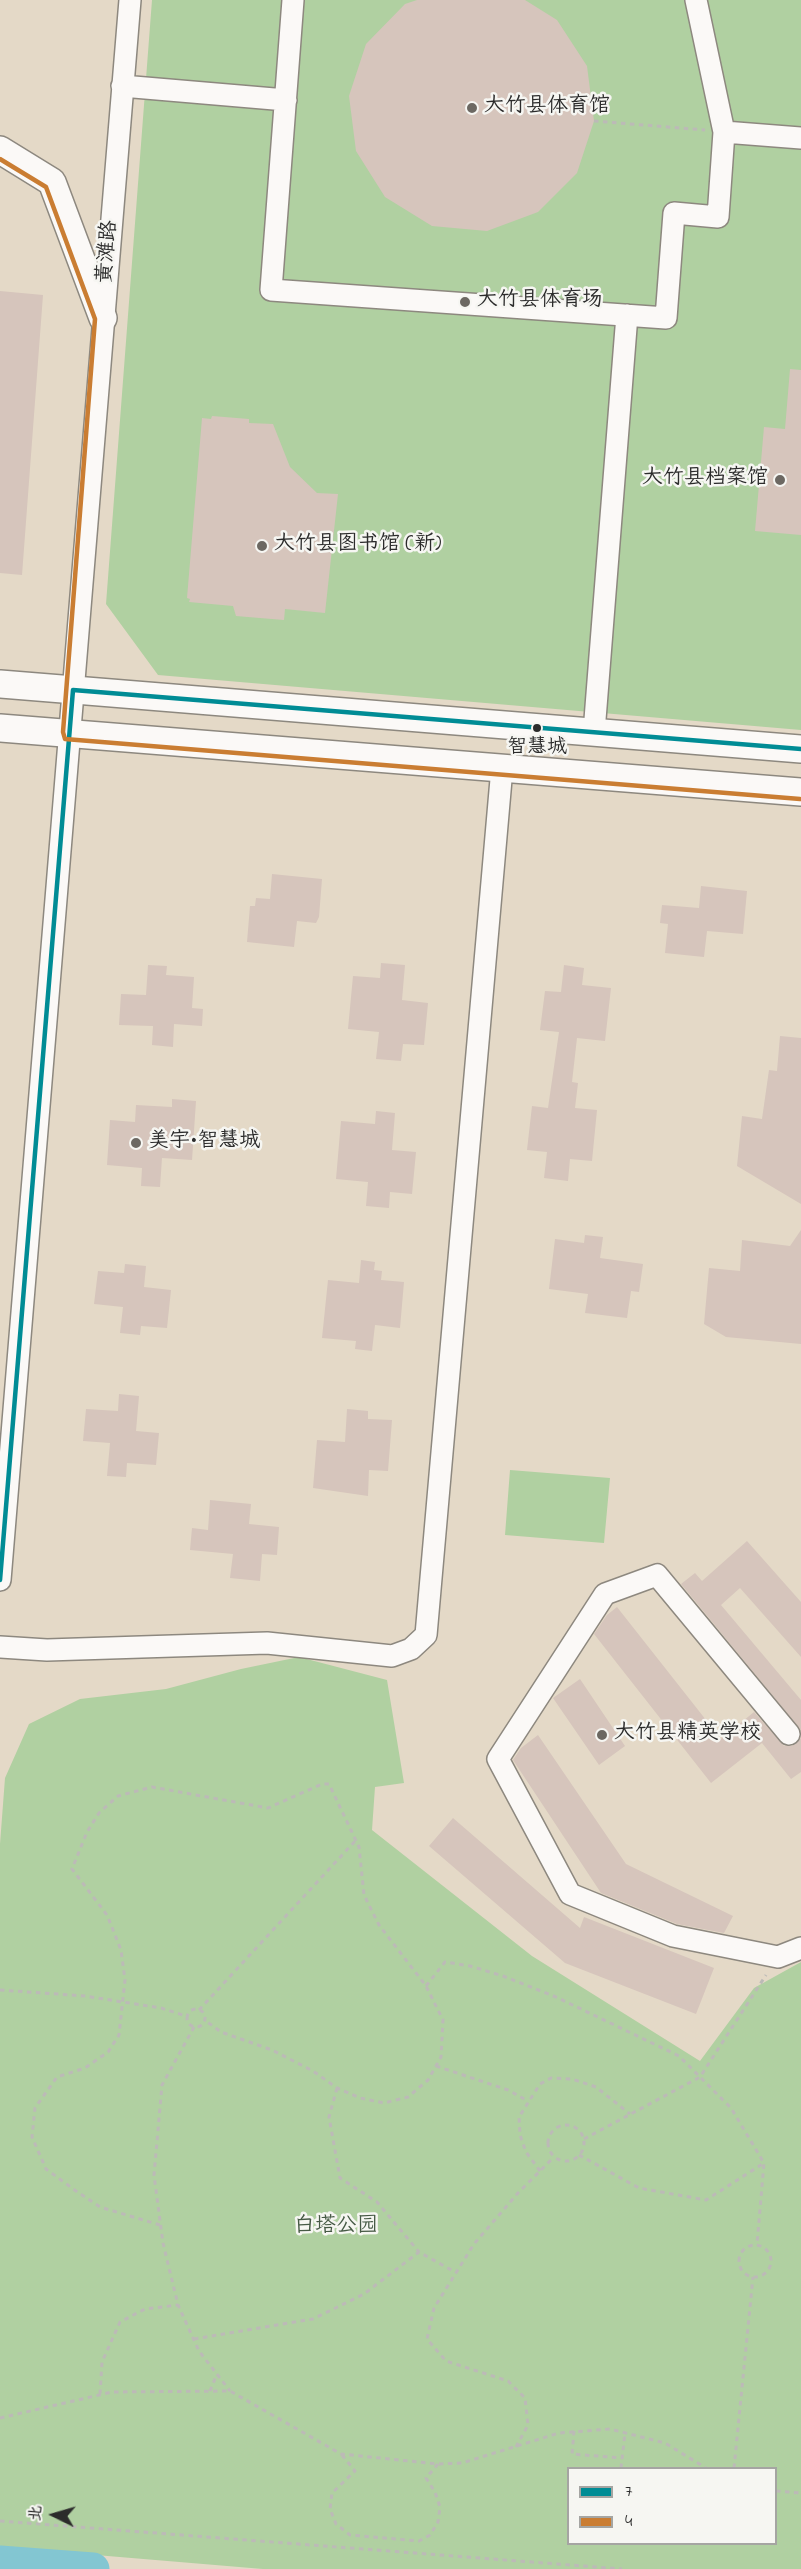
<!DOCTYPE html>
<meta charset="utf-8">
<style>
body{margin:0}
#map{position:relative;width:801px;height:2569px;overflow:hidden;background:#e4d9c7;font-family:"Indie Flower","LXGW WenKai TC",sans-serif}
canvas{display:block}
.legend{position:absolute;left:567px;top:2467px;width:210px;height:78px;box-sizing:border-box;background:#f6f6f2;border:2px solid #a5a5a2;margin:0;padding:8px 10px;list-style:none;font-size:18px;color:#2b2b2b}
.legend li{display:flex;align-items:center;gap:12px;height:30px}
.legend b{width:30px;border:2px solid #a5a5a2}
.north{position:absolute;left:24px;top:2485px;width:60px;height:60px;-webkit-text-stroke:4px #f6f6f2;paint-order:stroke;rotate:275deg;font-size:16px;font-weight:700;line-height:24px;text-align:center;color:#2b2b2b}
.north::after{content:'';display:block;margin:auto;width:21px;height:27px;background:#2b2b2b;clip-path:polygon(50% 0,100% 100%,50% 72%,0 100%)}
</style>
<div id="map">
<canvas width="801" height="2569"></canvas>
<ul class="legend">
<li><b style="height:8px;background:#008c95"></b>7</li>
<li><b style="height:8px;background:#ca7d32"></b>4</li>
</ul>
<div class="north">北</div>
</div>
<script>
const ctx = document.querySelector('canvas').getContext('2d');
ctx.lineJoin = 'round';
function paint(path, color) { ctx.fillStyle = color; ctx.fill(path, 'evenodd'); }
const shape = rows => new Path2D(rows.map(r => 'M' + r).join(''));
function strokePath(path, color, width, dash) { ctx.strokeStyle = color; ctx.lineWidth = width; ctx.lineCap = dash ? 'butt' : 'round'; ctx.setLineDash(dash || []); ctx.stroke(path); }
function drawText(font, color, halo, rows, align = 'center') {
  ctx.font = font + ' "Indie Flower","LXGW WenKai TC",sans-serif'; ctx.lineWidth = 5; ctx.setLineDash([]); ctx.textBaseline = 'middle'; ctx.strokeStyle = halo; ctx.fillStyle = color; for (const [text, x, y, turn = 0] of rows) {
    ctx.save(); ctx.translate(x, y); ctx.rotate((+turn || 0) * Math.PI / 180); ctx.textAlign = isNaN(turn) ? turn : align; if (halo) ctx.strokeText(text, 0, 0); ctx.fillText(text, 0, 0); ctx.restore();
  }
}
const green = shape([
 [152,0,801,0,801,730,158,675,106,604],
 [510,1470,610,1478,604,1543,505,1535],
 [299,1657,387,1680,404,1783,375,1787,372,1830,532,1956,700,2061,754,1988,801,1962,801,2569,263,2569,0,2547,0,1844,5,1778,29,1724,80,1699,166,1689,241,1669],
 [568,2468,776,2468,776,2544,568,2544]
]);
const river = shape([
 [0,2562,93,2569]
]);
const building = shape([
 [417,0,525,0,557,20,587,66,594,121,577,173,538,212,487,231,432,226,385,197,356,151,349,96,366,44,405,4],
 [0,291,43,295,22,575,0,573],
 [790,369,801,370,801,535,755,531,764,427,785,429],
 [212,416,249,419,249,423,273,424,290,467,317,493,338,494,325,613,285,609,284,620,236,616,233,606,189,602,190,599,187,598,202,418,211,419],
 [272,874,322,879,319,917,316,923,297,921,294,947,247,942,250,906,255,906,256,898,270,899],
 [701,886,747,891,743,934,707,931,704,957,665,953,668,924,660,923,662,905,699,908],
 [381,963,405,965,402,1000,428,1003,424,1045,403,1044,401,1061,376,1059,379,1032,348,1029,353,976,380,978],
 [148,965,167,966,166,975,194,977,192,1008,203,1009,202,1026,174,1024,173,1047,152,1045,153,1026,119,1025,121,994,146,995],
 [564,965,584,968,582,985,611,988,605,1041,577,1038,572,1082,578,1083,575,1108,597,1110,592,1161,570,1159,568,1181,544,1178,547,1152,527,1150,532,1106,548,1108,559,1032,540,1030,545,991,561,992],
 [780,1036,801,1038,801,1204,737,1166,742,1116,762,1119,769,1070,777,1071],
 [172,1099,196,1101,192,1160,162,1158,160,1187,141,1186,142,1168,107,1165,110,1120,135,1122,136,1105,172,1107],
 [376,1111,395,1113,392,1150,416,1152,412,1194,390,1192,389,1208,366,1206,368,1182,336,1179,341,1121,375,1124],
 [801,1230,801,1344,726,1337,704,1324,709,1268,740,1271,742,1240,790,1246],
 [585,1235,603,1237,600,1258,643,1264,639,1292,631,1291,627,1318,585,1313,588,1294,549,1289,555,1239,584,1243],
 [361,1260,375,1262,374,1270,382,1271,381,1280,404,1282,400,1328,375,1325,372,1351,355,1349,356,1341,322,1338,328,1280,359,1283],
 [125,1264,146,1266,144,1287,171,1290,167,1328,141,1326,140,1335,120,1333,123,1307,94,1304,98,1271,124,1273],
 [119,1394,139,1396,136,1431,159,1433,156,1465,127,1463,126,1477,107,1476,110,1443,83,1441,86,1409,118,1411],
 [347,1409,368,1411,368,1419,392,1420,388,1471,369,1470,368,1496,313,1488,317,1440,345,1442],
 [210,1500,251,1504,249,1524,279,1527,277,1555,262,1554,260,1581,230,1578,233,1554,190,1550,192,1528,208,1530],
 [747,1541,801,1602,801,1657,740,1588,721,1605,801,1700,801,1730,681,1584,695,1573,702,1581],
 [617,1607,721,1739,754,1712,784,1746,792,1746,801,1738,801,1772,791,1779,762,1743,711,1783,594,1634,607,1615],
 [580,1679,625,1746,599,1765,553,1698],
 [538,1735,626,1864,733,1916,724,1933,677,1924,601,1893,513,1760,521,1748],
 [453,1818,580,1928,584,1917,714,1968,696,2014,565,1963,429,1846]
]);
const path = shape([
 [594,121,705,130],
 [426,1986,445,1962,470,1966,503,1976,556,1997,679,2056,731,2108,764,2163,757,2244],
 [0,1990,85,1996,161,2008,186,2016],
 '187 2018a9 9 0 1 1 18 0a9 9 0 1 1-18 0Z',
 [199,2010,356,1840],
 [194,2027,162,2085,154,2175,163,2243,178,2305,199,2351,230,2391],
 [436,2066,508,2090,528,2101],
 [337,2088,329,2117,340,2178,377,2202,419,2252],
 '548 2143a18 18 0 1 1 36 0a18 18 0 1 1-36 0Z',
 [584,2139,700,2077,766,1975],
 [579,2155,639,2188,706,2200,764,2163],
 [540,2171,526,2152,520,2135,519,2117,540,2084,551,2078,572,2079,596,2087,630,2114],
 [160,2225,100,2207,76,2191,46,2169,32,2137,35,2108,57,2077,85,2068,108,2052,119,2035,125,1980,121,1950,107,1915,72,1869,87,1832,99,1813,118,1796,152,1787,268,1808,322,1784,329,1784,359,1847,364,1895,379,1925,426,1986,443,2020,441,2057,428,2080,408,2097,384,2103,360,2098,337,2088,313,2071,272,2050,221,2032,206,2021],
 '739 2261a16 16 0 1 1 32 0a16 16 0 1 1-32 0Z',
 [194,2339,313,2319,364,2294,419,2252,455,2272],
 [210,2391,217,2374],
 [100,2394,102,2362,120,2322,145,2309,178,2305],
 [0,2418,112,2392,230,2391,341,2454,438,2464,462,2463,559,2433,610,2429,665,2443,706,2468],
 [574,2431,572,2454,622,2458],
 [516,2447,528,2425,525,2398,508,2381,446,2361,427,2339,434,2308,474,2244,518,2193,553,2158],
 [342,2455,355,2471,332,2493,330,2509,336,2524,350,2535,419,2541,430,2535,438,2522,440,2507,435,2492,426,2478,438,2464],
 [621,2468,625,2433],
 [734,2468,753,2277],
 [776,2491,801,2493],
 [0,2521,622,2569]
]);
const minor = shape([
 [293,0,271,290,666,318,674,213,718,217,724,132,696,0],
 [122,86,286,100],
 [724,132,801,138],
 [594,732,627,315],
 [0,1580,130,0],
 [0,1647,47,1650,267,1643,392,1656,411,1649,426,1635,502,768],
 [789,1734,657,1575,605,1594,498,1759,570,1894,673,1936,778,1957,801,1948]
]);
const major = shape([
 [0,150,52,182,103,318],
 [0,684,801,749],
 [0,728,801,792]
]);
const bus1 = shape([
 [0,1580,73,690,801,749]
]);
const bus2 = shape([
 [0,159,46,187,95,319,63,732,65,739,800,799]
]);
const markers = [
 [472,108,6,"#6c6862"],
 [465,302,6,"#6c6862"],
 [780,480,6,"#6c6862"],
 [262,546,6,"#6c6862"],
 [537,728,5,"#2b2b2b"],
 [136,1143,6,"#6c6862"],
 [602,1735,6,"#6c6862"]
];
const busNames = [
 ["智慧城",537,749]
];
const poiNames = [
 ["大竹县体育馆",484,108],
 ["大竹县体育场",477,302],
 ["大竹县档案馆",768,480,"right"],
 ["大竹县图书馆 (新)",274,546],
 ["美宇•智慧城",148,1143],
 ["大竹县精英学校",614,1735]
];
const streetNames = [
 ["黄滩路",109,252,-85]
];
const parkNames = [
 ["白塔公园",336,2228]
];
paint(green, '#b0d0a1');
strokePath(river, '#83c6d2', 33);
paint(building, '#d6c5bc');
strokePath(minor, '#8d887f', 24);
strokePath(major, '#8d887f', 30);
strokePath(path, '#bcbab7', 3, [4.5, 4.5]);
strokePath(minor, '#fbf9f7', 21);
strokePath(major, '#fbf9f7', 27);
strokePath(bus1, '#008c95', 4.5);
strokePath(bus2, '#ca7d32', 4.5);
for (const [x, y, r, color] of markers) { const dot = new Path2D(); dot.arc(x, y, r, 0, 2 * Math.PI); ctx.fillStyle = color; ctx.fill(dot); strokePath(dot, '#f6f6f2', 2); }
drawText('20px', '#2b2b2b', '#f6f6f2', busNames);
drawText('21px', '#2b2b2b', '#f6f6f2', poiNames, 'left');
drawText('21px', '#2b2b2b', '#f6f6f2', streetNames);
drawText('21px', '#465a45', '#f6f6f2', parkNames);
</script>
